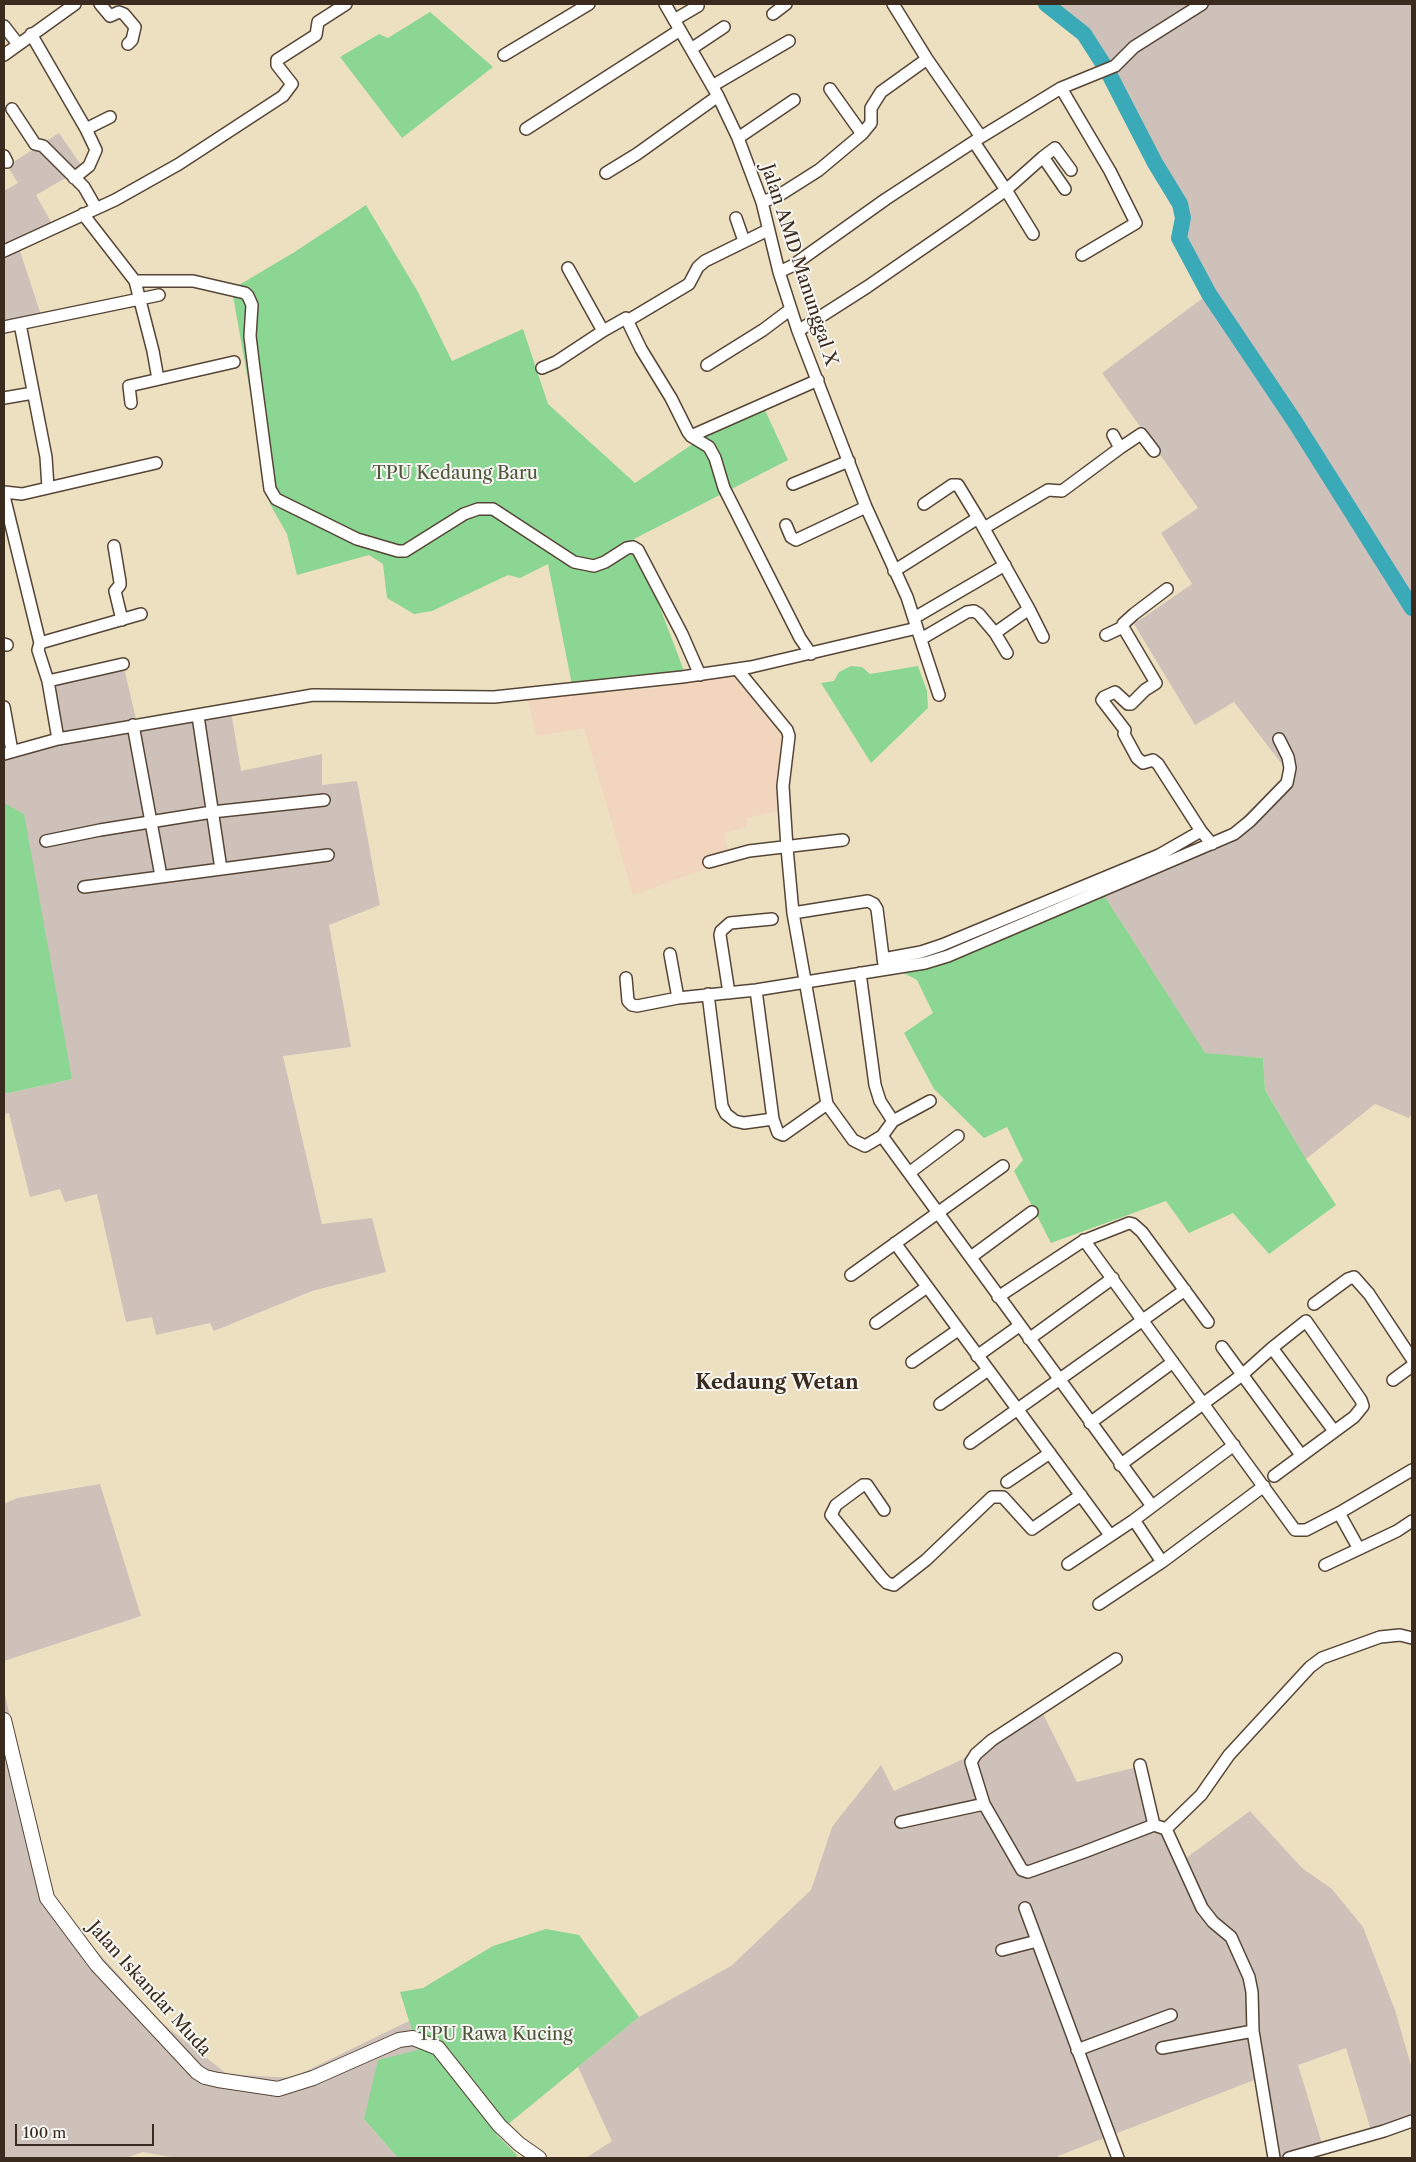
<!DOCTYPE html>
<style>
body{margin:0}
#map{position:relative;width:1416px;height:2162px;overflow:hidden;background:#ece0c1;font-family:"Libre Caslon Text",serif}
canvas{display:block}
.frame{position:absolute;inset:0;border:5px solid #3b2a1e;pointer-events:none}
.scale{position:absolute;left:15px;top:2124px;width:139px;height:22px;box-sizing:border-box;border:2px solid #3b2a1e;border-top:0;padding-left:6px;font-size:15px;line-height:18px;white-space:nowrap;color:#3b2a1e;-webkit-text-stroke:4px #f6f6f2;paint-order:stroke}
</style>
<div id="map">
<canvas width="1416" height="2162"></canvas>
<div class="frame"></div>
<div class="scale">100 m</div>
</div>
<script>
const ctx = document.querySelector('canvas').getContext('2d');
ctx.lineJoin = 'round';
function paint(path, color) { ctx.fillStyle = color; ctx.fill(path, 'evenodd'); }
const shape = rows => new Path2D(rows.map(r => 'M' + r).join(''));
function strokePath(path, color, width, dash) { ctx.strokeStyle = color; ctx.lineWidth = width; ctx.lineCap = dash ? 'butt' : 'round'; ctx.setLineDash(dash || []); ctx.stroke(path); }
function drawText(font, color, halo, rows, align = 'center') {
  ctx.font = font + ' "Libre Caslon Text",serif'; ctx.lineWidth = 4; ctx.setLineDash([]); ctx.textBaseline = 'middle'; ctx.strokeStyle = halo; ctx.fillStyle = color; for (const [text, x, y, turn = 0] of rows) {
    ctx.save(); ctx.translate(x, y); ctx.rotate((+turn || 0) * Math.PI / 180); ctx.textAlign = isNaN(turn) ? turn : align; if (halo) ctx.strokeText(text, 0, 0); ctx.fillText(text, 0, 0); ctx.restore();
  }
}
const built = shape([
 [742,672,796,744,787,809,747,818,747,827,724,833,730,860,633,895,584,728,537,736,527,698,649,689,722,678]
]);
const industrial = shape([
 [1045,4,1412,4,1412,1113,1409,1118,1375,1104,1306,1159,1265,1090,1263,1058,1205,1054,1098,886,1226,834,1288,772,1234,702,1195,725,1134,624,1192,584,1161,533,1198,508,1102,373,1207,295,1176,239,1185,209,1116,82,1086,34],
 [59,133,83,168,36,195,56,231,19,248,42,318,4,327,4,191,18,183,7,166],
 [124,668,136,719,230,705,241,771,322,754,322,785,357,781,380,905,329,925,351,1047,283,1056,322,1224,372,1218,386,1272,312,1291,214,1331,210,1323,156,1335,152,1317,126,1322,97,1194,65,1202,60,1189,30,1197,9,1113,4,1114,4,1094,72,1079,4,803,4,755,61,739,51,683],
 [100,1484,141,1616,4,1661,4,1504,17,1498],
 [4,1690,51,1900,162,2023,227,2074,292,2078,409,2021,418,2050,364,2119,398,2158,176,2158,143,2152,125,2158,4,2158],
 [1039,1706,1077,1782,1137,1767,1152,1825,1162,1835,1178,1864,1250,1811,1302,1868,1332,1889,1363,1927,1395,2010,1412,2069,1412,2125,1407,2129,1373,2137,1346,2048,1298,2065,1324,2150,1296,2158,1278,2158,1262,2077,1058,2156,1058,2158,586,2158,612,2141,578,2067,639,2017,731,1966,811,1890,832,1827,881,1765,894,1791,963,1759,985,1738]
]);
const green = shape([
 [430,12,493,67,402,138,340,57,379,34,388,38],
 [366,205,418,292,452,361,523,329,548,404,635,483,706,435,764,408,788,460,634,539,684,671,572,685,548,564,520,578,508,575,432,611,414,614,387,598,383,564,369,555,297,575,287,534,270,504,233,296,239,285,293,253],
 [851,666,862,667,870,674,918,666,927,691,928,708,871,763,821,683,834,681,839,672],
 [4,803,24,814,72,1079,4,1094],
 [1098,886,1205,1053,1263,1058,1265,1090,1306,1159,1336,1205,1269,1254,1233,1213,1189,1233,1166,1201,1051,1243,1014,1171,1023,1160,1007,1127,984,1138,934,1089,904,1033,933,1013,917,980,886,964,932,957,1035,911],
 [546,1929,579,1935,639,2017,496,2134,518,2156,514,2158,398,2158,364,2119,378,2060,418,2050,400,1992,423,1988,493,1946]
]);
const river = shape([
 [1046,4,1084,34,1107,70,1155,163,1180,204,1183,218,1179,238,1209,294,1295,422,1412,608]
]);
const minor = shape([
 [100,4,110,16,119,12,124,14,135,27,132,40,128,44],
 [665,4,718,96,738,138,762,202,779,272,798,331,866,507,907,597,917,628],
 [893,4,927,59,981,137],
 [773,14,786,4],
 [674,20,698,6],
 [4,26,18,44],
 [31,34,86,129,96,150,89,166,74,178],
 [691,49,724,27],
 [4,55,75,4],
 [504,55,589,4],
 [712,86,789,41],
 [1061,88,1110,171,1136,223,1082,255],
 [830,89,862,134],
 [12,109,35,144,43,146,84,187,96,208],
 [86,129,110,117],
 [526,129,680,30],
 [738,138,794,100],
 [974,142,1006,190,1033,234],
 [4,156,7,162],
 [1043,157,1065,189],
 [606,173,637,154,718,96],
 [762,202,778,196,819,170,862,134,871,123,871,108,881,92,927,59],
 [83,214,135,281,153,351,158,379],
 [736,218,744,241],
 [4,251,115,200,179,164,283,96,292,84,277,65,277,60,316,35,318,22,346,4],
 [568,268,603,331],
 [779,272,792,266,886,199,981,137,1061,88,1115,66,1134,47,1202,4],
 [135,281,193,281,245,293,248,296,252,305,250,336,254,369,270,489,276,499,357,539,398,551,405,551,464,514,478,509,493,509,574,562,594,566,605,562,627,548,633,547,638,550,682,634,700,675],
 [627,321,689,284,698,267,705,261,768,230],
 [20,324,46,457,48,488],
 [4,327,159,295],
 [798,331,867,287,964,220,1006,190,1043,157,1055,148,1071,170],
 [707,365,763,330,791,309],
 [542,368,556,362,603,331,626,318,641,349,671,398,688,432,691,436,709,447,715,458,724,488,800,638,811,654],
 [4,398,33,393],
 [131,403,129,386,234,362],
 [691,436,818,380],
 [1120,448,1141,434,1154,451],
 [793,484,849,461],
 [4,492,22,494,156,463],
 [4,496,40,643],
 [924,504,952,485,958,485,978,518],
 [786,525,791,537,796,540,866,507],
 [984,528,1048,490,1062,491,1120,448,1113,435],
 [114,546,120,582,120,585,115,591,122,620],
 [894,571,978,518,1029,609],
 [914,618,1005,565],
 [1123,627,1156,683,1145,690,1131,704,1128,704,1115,692,1104,697,1102,700,1125,730,1124,734,1137,758,1143,763,1153,760,1158,764,1201,831,1212,844],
 [995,633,1029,609,1043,637],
 [1106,635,1123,627,1123,624,1134,614,1167,589],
 [921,639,967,612,974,611,979,614,995,633,1007,653],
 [4,644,7,645],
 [737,669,787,730,789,736,783,786,787,848,793,913,827,1104,853,1140,865,1146,882,1136,893,1121,930,1101],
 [48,681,123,664],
 [4,707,12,751],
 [198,716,221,869],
 [133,725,161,876],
 [58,739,48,681,38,650,40,643,141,614],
 [4,754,58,739,313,695,494,697,682,677,751,667,917,628,939,695],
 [46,841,100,830,212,812,324,800],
 [709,862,749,851,843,840],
 [84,887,328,855],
 [793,913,868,901,874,904,877,909,884,965],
 [670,954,678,998],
 [883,959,921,952,942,945,1159,855,1201,831],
 [860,973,875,1085,880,1101,893,1121],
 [626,978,628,1001,632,1005,637,1006,678,998,756,990,925,963,948,956,1234,834,1250,821,1287,783,1290,768,1288,757,1279,739],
 [756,990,773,1119,778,1133,783,1135,827,1104],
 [729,993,720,935,721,931,730,923,772,919],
 [708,994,722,1106,726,1114,735,1121,744,1123,773,1119],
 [882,1136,1152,1506],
 [909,1173,958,1136],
 [1084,1240,1295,1530,1306,1530,1339,1513,1412,1470],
 [895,1243,1110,1535],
 [971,1257,1032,1212],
 [851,1275,1003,1166],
 [998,1297,1083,1241,1129,1223,1133,1224,1142,1232,1208,1322],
 [1314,1304,1348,1279,1354,1277,1369,1294,1412,1359],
 [876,1323,927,1287],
 [1029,1339,1113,1278],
 [1222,1347,1301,1455],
 [1272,1348,1334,1431],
 [977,1356,1019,1326],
 [912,1362,958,1330],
 [1393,1380,1412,1366],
 [940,1404,988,1370],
 [1090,1423,1173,1362],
 [970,1443,1185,1290],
 [1120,1465,1242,1375,1272,1348,1306,1321,1361,1400,1363,1406,1354,1417,1274,1476],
 [1007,1482,1050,1453],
 [884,1510,867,1485,863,1485,836,1505,831,1515,882,1578,887,1583,894,1585,926,1560,992,1497,1003,1497,1032,1529,1081,1495],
 [1339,1513,1359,1549],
 [1134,1520,1162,1562],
 [1068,1564,1134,1520,1234,1445],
 [1325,1565,1397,1531,1412,1521],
 [1099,1604,1162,1562,1264,1486],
 [1116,1659,992,1740,976,1754,971,1762,984,1804,1022,1870,1028,1872,1084,1852,1154,1825,1166,1829,1202,1908,1213,1922,1231,1937,1249,1977,1252,1992,1253,2031,1274,2158],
 [1140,1765,1154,1825],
 [901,1822,984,1804],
 [1166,1829,1201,1795,1229,1755,1310,1667,1322,1658,1380,1637,1400,1635,1412,1638],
 [1025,1908,1118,2158],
 [1002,1950,1037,1941],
 [1162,2048,1253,2031],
 [1077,2050,1171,2015],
 [1289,2158,1384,2131,1412,2121]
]);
const tertiary = shape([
 [4,1720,47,1898,97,1965,197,2072,205,2077,218,2080,278,2089,313,2078,399,2040,413,2038,438,2048,499,2125,519,2144,539,2158]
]);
const streetNames = [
 ["Jalan AMD Manunggal X",799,265,72],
 ["Jalan Iskandar Muda",149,1989,48]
];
const parkNames = [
 ["TPU Kedaung Baru",455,474],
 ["TPU Rawa Kucing",495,2035]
];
const quarterNames = [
 ["Kedaung Wetan",777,1383]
];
paint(built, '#f1d5bd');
paint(industrial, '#cec1ba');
paint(green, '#8cd693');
strokePath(river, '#3aaab8', 16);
strokePath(minor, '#564536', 14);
strokePath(tertiary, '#564536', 16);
strokePath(minor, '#fff', 11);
strokePath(tertiary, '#fff', 14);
drawText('18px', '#3b2a1e', '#f6f6f2', streetNames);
drawText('18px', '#4f553b', '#f6f6f2', parkNames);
drawText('bold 20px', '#3b2a1e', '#f6f6f2', quarterNames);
</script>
